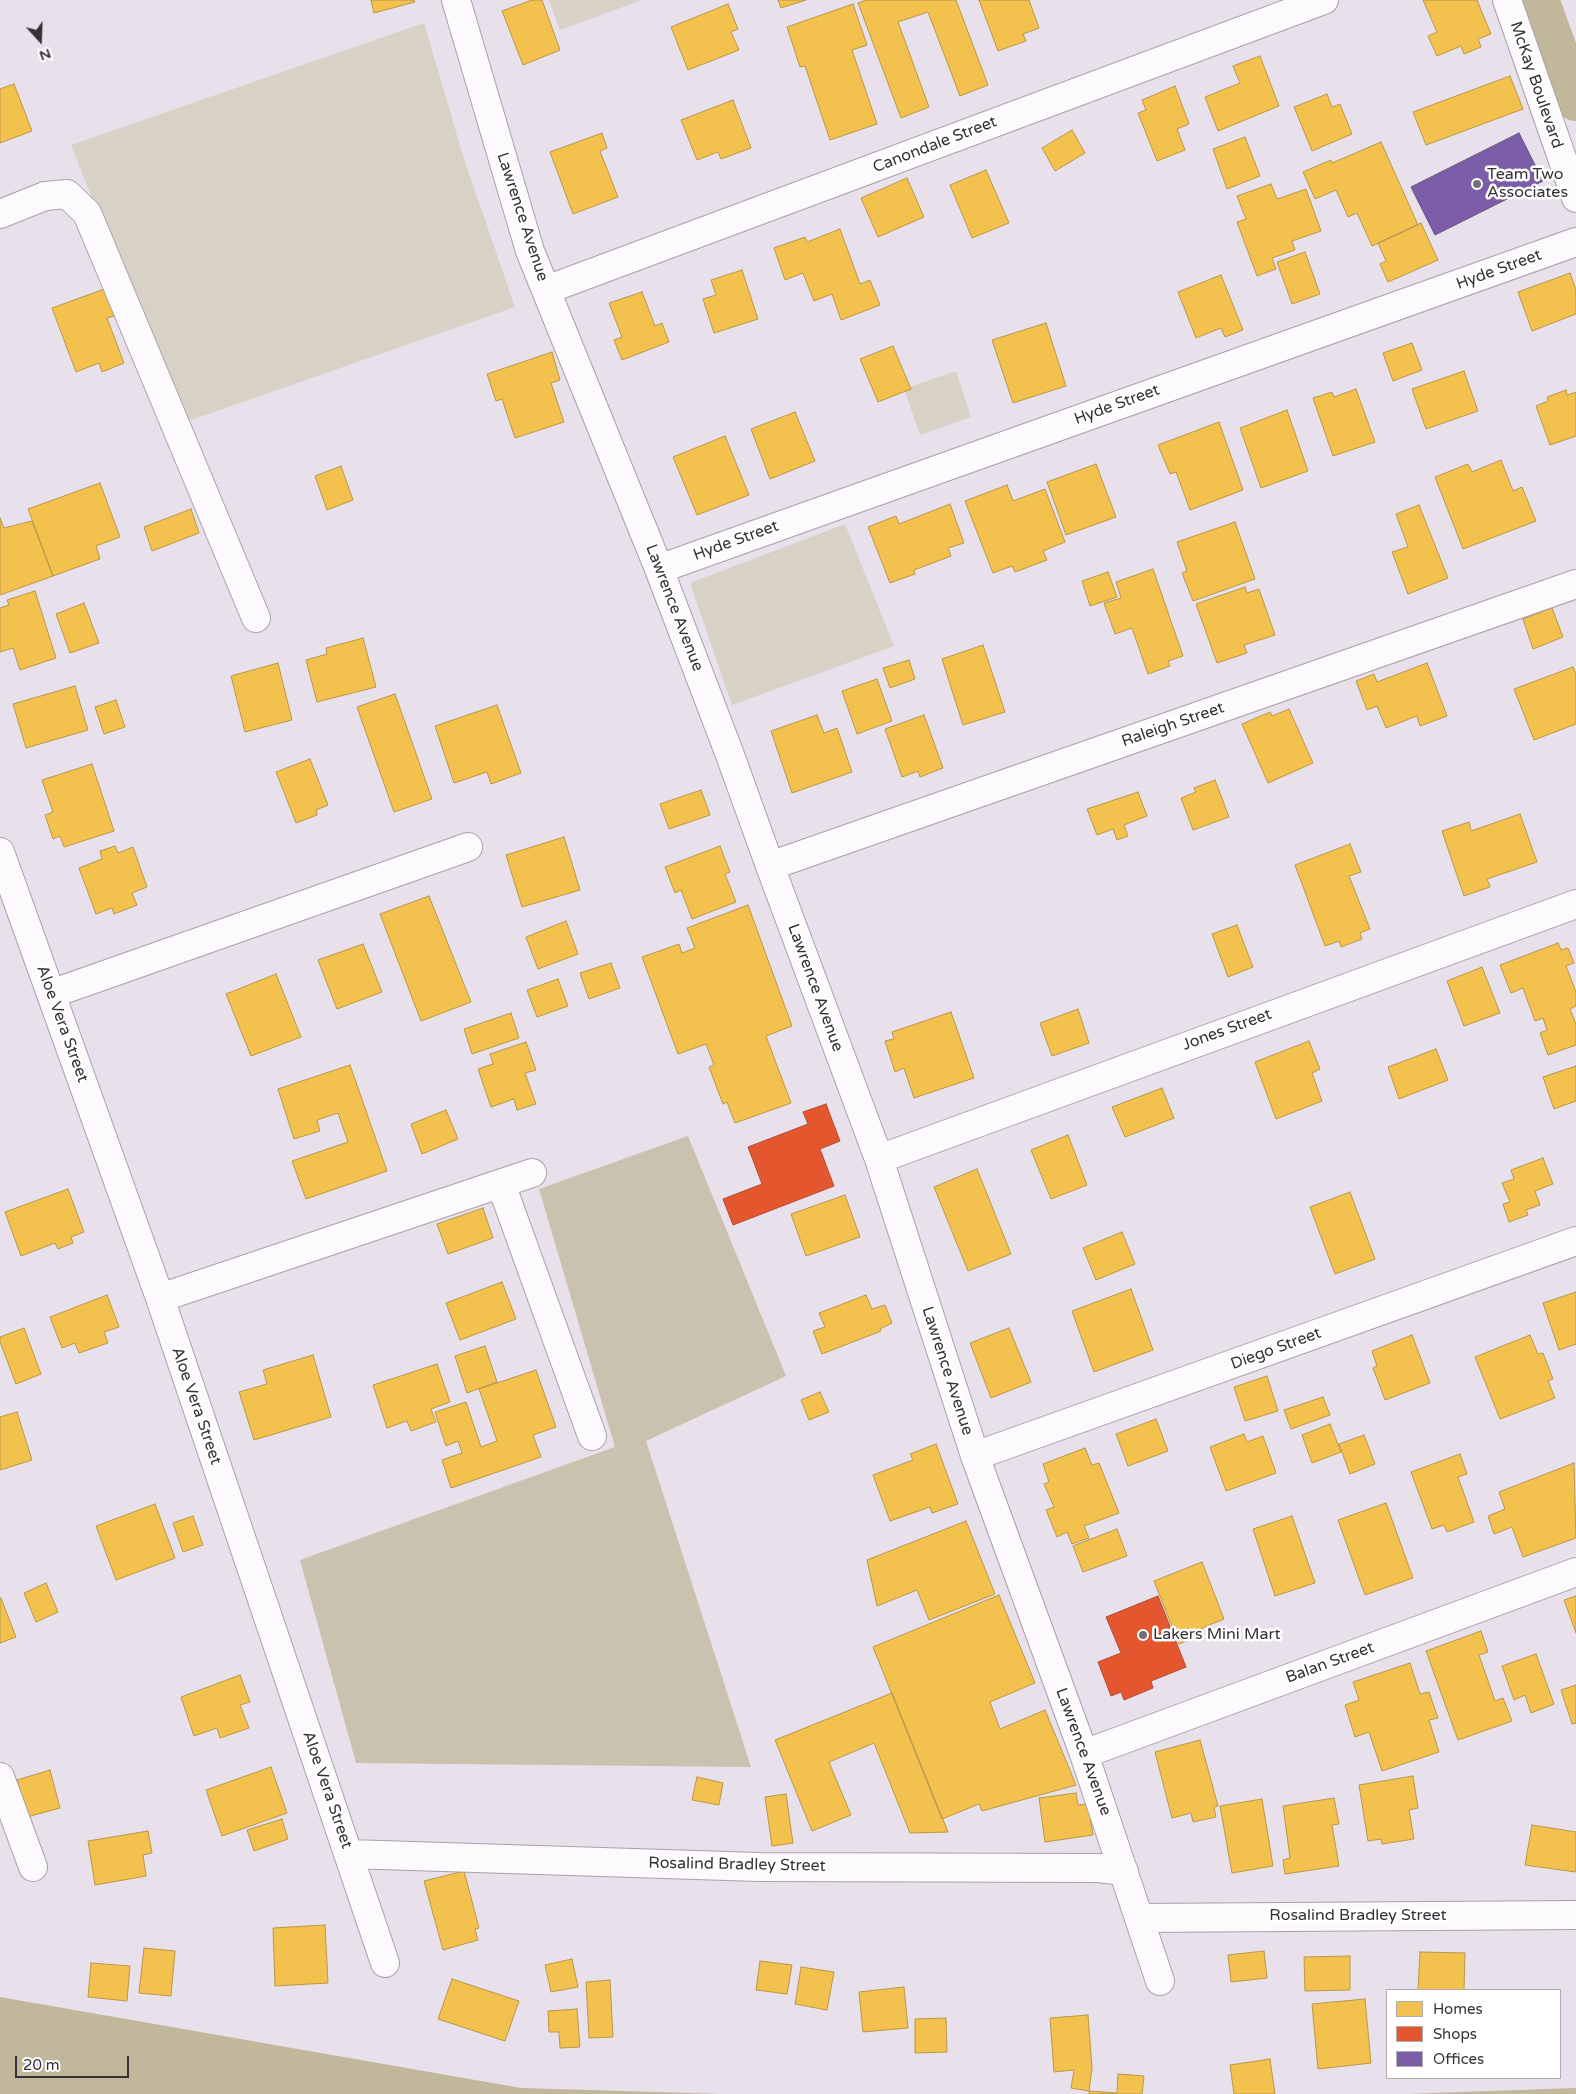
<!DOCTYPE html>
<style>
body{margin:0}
#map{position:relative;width:1576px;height:2094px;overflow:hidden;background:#e8e0eb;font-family:"Varela Round",sans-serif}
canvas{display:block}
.legend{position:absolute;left:1386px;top:1989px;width:175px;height:90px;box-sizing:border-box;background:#fff;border:1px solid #afadaf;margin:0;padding:6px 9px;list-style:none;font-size:15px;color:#363138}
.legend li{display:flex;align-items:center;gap:10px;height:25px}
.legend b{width:25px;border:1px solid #afadaf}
.north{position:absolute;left:15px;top:15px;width:50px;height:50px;-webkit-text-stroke:4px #fff;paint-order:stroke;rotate:160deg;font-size:14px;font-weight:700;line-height:20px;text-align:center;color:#363138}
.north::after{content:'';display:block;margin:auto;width:18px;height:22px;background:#363138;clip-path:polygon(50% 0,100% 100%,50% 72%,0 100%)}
.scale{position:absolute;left:15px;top:2056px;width:114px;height:22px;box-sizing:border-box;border:2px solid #363138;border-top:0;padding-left:6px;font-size:15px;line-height:18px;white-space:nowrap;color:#363138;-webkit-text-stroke:4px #fff;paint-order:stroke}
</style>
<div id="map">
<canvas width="1576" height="2094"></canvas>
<ul class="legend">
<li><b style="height:14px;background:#f2c14e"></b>Homes</li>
<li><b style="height:14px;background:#e4572e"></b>Shops</li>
<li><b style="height:14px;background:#7b5ea7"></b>Offices</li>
</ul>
<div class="north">N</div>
<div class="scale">20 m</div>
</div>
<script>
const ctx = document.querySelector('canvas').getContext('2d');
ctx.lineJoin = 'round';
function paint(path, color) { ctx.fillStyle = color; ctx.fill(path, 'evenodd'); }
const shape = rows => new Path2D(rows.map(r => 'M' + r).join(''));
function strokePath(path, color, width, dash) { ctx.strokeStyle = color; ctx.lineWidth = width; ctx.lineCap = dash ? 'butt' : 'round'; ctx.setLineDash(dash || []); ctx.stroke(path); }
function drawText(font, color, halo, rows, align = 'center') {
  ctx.font = font + ' "Varela Round",sans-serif'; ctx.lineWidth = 5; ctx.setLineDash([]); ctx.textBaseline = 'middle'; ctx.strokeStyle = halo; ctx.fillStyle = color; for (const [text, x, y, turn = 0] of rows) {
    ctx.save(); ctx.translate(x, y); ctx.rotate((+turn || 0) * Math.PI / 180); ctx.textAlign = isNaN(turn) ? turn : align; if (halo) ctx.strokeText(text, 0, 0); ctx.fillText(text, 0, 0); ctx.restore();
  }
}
const green = shape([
 [549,0,642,0,560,30],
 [424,23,464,159,515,307,174,426,123,277,71,145],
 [956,371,971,417,920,435,904,389],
 [845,524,894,646,732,705,690,583]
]);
const forest = shape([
 [688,1136,786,1376,646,1441,751,1767,356,1763,300,1560,615,1447,539,1189]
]);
const water = shape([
 [0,1997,521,2088,722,2094,0,2094],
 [1576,2088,1576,2094,1407,2094]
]);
const homes = shape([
 [371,0,414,0,415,2,374,13,371,0],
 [532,0,542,0,560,50,523,65,502,11,532,0],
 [778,0,806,0,781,8,778,0],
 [866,0,956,0,988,85,960,96,928,12,898,22,929,107,901,118,858,3,866,0],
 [979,0,1029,0,1039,28,1023,34,1026,41,998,51,979,0],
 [1423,0,1477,0,1491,34,1478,39,1481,47,1464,54,1461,46,1437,56,1428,36,1437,32,1423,0],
 [728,4,738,29,731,32,739,50,688,70,671,27,728,4],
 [853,4,867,45,852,50,877,124,830,140,805,66,800,67,787,27,853,4],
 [1260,56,1279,106,1218,131,1205,97,1240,83,1233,66,1260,56],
 [1510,76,1523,109,1426,145,1413,112,1510,76],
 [14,84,32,131,0,143,0,89,14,84],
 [1175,86,1189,124,1177,129,1185,150,1157,161,1138,113,1146,110,1142,100,1175,86],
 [1327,94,1332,107,1340,104,1352,134,1312,151,1294,107,1327,94],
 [733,100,751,148,721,159,718,152,697,160,681,120,733,100],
 [1072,130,1085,153,1055,171,1042,148,1072,130],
 [602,133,607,148,600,151,618,197,573,214,550,152,602,133],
 [1245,137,1260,176,1227,189,1213,149,1245,137],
 [1381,142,1418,225,1372,246,1357,213,1348,217,1336,190,1315,199,1303,172,1331,160,1332,163,1381,142],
 [986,170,1009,223,972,238,950,185,986,170],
 [907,178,924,217,878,237,861,198,907,178],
 [1271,184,1277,199,1306,189,1321,231,1292,241,1295,250,1272,258,1276,269,1257,276,1237,222,1246,219,1237,196,1271,184],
 [1421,223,1438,260,1388,282,1380,264,1386,261,1378,243,1421,223],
 [840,229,860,284,870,280,880,305,841,320,832,294,814,301,803,273,785,280,774,248,805,237,807,242,840,229],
 [1305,252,1320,294,1292,304,1277,262,1305,252],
 [742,270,758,319,714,333,703,299,716,295,711,280,742,270],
 [1570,273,1576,290,1576,314,1532,331,1518,292,1570,273],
 [1221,275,1243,330,1225,337,1221,328,1196,338,1178,292,1221,275],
 [107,288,117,315,107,318,124,363,102,372,99,363,76,372,52,308,107,288],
 [642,292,655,326,662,323,669,342,622,360,614,340,622,337,609,303,642,292],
 [1046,323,1066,386,1013,403,992,340,1046,323],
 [1412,343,1422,370,1393,381,1383,353,1412,343],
 [893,346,911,389,878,402,860,359,893,346],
 [552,352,560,380,551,383,564,422,515,438,502,399,496,401,487,374,552,352],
 [1464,371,1478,411,1426,429,1412,389,1464,371],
 [1356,389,1375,442,1333,456,1313,398,1332,392,1334,397,1356,389],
 [1566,390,1567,395,1576,392,1576,436,1550,445,1536,406,1548,401,1547,397,1566,390],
 [1287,410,1308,471,1261,488,1240,428,1287,410],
 [795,412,815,461,770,479,751,429,795,412],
 [1219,422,1243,490,1190,510,1176,472,1170,474,1158,445,1219,422],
 [725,436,749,495,697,515,673,457,725,436],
 [1501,460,1513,491,1522,487,1536,521,1463,549,1435,477,1468,464,1472,472,1501,460],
 [1096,464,1116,517,1066,535,1047,482,1096,464],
 [341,466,353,500,327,510,315,476,341,466],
 [100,483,120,537,96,546,100,559,53,576,28,509,100,483],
 [1007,485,1013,501,1045,489,1065,542,1043,551,1047,560,1015,572,1012,566,993,573,965,501,1007,485],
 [950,504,964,543,948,548,951,556,914,570,915,574,890,583,868,527,896,516,899,524,950,504],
 [1419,505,1448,578,1408,594,1392,552,1408,547,1396,514,1419,505],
 [191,509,199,533,152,551,144,527,191,509],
 [0,518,4,528,32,521,53,576,0,595,0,518],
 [1235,522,1255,579,1193,601,1182,573,1187,571,1177,542,1235,522],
 [1153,569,1183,656,1168,661,1170,666,1148,674,1132,628,1115,634,1104,603,1121,598,1116,582,1153,569],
 [1108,572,1117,597,1090,606,1082,581,1108,572],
 [1245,587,1247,593,1259,589,1275,635,1244,645,1247,653,1217,663,1196,604,1245,587],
 [35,591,56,658,20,670,13,648,0,652,0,608,9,605,7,600,35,591],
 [84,603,99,643,70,653,56,614,84,603],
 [1552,608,1563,637,1533,649,1523,619,1552,608],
 [363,638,376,687,317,702,306,660,327,654,326,648,363,638],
 [983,645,1005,712,963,725,942,659,983,645],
 [909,660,915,679,890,688,883,668,909,660],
 [278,663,292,720,245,732,231,676,278,663],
 [1427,663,1447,716,1420,726,1417,716,1386,728,1377,706,1367,710,1356,681,1374,674,1377,682,1427,663],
 [1573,667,1576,674,1576,724,1534,740,1514,689,1573,667],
 [877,679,892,721,857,734,842,691,877,679],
 [75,686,88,730,26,748,13,704,75,686],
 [395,694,432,799,394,812,357,707,395,694],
 [116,700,125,727,104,734,95,707,116,700],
 [497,705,521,773,491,784,487,772,454,783,435,726,497,705],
 [1289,709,1313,763,1268,783,1242,724,1270,712,1272,716,1289,709],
 [817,715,824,733,837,728,852,772,792,793,771,731,817,715],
 [924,715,943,768,920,777,918,771,902,777,885,729,924,715],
 [310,759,328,805,316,810,317,815,296,823,276,772,310,759],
 [92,764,114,831,64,847,60,836,53,839,45,815,53,812,42,780,92,764],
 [1215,780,1229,817,1193,830,1181,798,1196,792,1194,788,1215,780],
 [701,790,710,815,669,829,660,804,701,790],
 [1138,792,1147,816,1124,825,1128,836,1117,840,1113,829,1097,835,1087,809,1138,792],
 [1520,814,1537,862,1487,879,1490,887,1464,896,1442,831,1469,822,1471,831,1520,814],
 [564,837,580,890,522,907,506,855,564,837],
 [1350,844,1361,872,1349,876,1370,929,1360,933,1362,939,1341,947,1339,941,1325,946,1295,865,1350,844],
 [115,846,118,853,133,847,147,887,132,893,137,905,114,914,112,908,96,914,79,868,102,859,100,851,115,846],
 [720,846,730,872,725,874,736,902,692,919,681,890,675,893,665,867,720,846],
 [429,896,471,1002,421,1021,380,914,429,896],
 [748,905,792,1026,766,1036,791,1103,735,1123,727,1102,723,1104,709,1067,714,1065,706,1044,678,1054,642,957,679,944,682,953,695,948,687,928,748,905],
 [566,921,578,954,538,969,526,937,566,921],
 [1237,925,1253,967,1228,977,1212,934,1237,925],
 [1558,943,1561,950,1568,948,1574,963,1566,966,1576,992,1576,1006,1570,1009,1576,1024,1576,1045,1548,1055,1540,1033,1547,1030,1543,1018,1535,1021,1523,988,1511,993,1500,965,1558,943],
 [363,944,382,992,337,1009,318,960,363,944],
 [611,963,620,988,589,999,580,973,611,963],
 [1482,967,1500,1013,1464,1026,1447,981,1482,967],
 [276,974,301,1037,251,1056,226,994,276,974],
 [558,979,568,1006,537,1017,527,990,558,979],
 [1078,1009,1089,1043,1052,1056,1040,1023,1078,1009],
 [951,1012,974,1078,914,1098,904,1068,895,1072,885,1041,894,1039,892,1032,951,1012],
 [511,1013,519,1038,472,1054,464,1029,511,1013],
 [1309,1041,1320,1069,1312,1073,1322,1101,1276,1119,1255,1062,1309,1041],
 [526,1042,536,1070,525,1073,536,1104,517,1110,514,1099,491,1107,478,1069,493,1064,490,1054,526,1042],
 [1436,1049,1448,1080,1399,1099,1388,1067,1436,1049],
 [350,1065,387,1171,306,1199,292,1161,348,1142,338,1113,317,1120,320,1131,294,1139,278,1089,350,1065],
 [1576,1066,1576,1101,1554,1109,1543,1077,1576,1066],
 [1162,1088,1174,1118,1125,1137,1112,1107,1162,1088],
 [446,1110,458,1139,422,1154,411,1124,446,1110],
 [1068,1135,1087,1185,1051,1199,1031,1150,1068,1135],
 [1543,1158,1553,1184,1535,1191,1540,1205,1526,1210,1528,1215,1509,1222,1503,1204,1510,1202,1502,1183,1514,1179,1511,1170,1543,1158],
 [977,1169,1011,1254,968,1271,934,1187,977,1169],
 [68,1189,84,1232,71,1237,73,1243,58,1249,55,1243,21,1256,5,1212,68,1189],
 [1350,1192,1375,1259,1335,1274,1310,1207,1350,1192],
 [845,1195,860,1237,806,1256,791,1214,845,1195],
 [483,1208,493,1238,448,1254,437,1224,483,1208],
 [1122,1232,1135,1264,1096,1280,1083,1248,1122,1232],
 [502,1282,516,1319,460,1340,446,1303,502,1282],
 [1131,1289,1153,1350,1094,1372,1072,1311,1131,1289],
 [1576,1292,1576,1344,1559,1350,1543,1303,1576,1292],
 [107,1295,119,1327,104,1332,108,1343,79,1353,75,1343,62,1348,50,1317,107,1295],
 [866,1295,872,1309,885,1305,892,1323,880,1329,881,1331,822,1354,813,1331,825,1327,819,1313,866,1295],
 [24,1328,41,1374,16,1384,0,1342,0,1337,24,1328],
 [1009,1328,1031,1382,991,1398,970,1343,1009,1328],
 [1412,1335,1430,1383,1385,1400,1373,1368,1377,1366,1372,1351,1412,1335],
 [1530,1335,1538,1354,1543,1353,1553,1379,1548,1381,1555,1398,1500,1419,1475,1357,1530,1335],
 [485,1346,497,1382,467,1393,455,1356,485,1346],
 [313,1355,331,1417,254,1440,239,1392,267,1384,263,1370,313,1355],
 [437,1364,450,1402,431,1409,436,1422,411,1431,407,1421,387,1428,373,1385,437,1364],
 [536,1370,556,1427,533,1435,541,1457,451,1488,442,1460,462,1453,458,1441,446,1446,435,1412,466,1402,481,1447,497,1441,479,1389,536,1370],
 [1267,1376,1278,1411,1245,1421,1234,1387,1267,1376],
 [820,1392,829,1412,809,1420,801,1400,820,1392],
 [1323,1397,1330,1415,1291,1429,1284,1410,1323,1397],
 [17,1412,32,1460,0,1470,0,1417,17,1412],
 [1156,1419,1168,1451,1128,1466,1116,1434,1156,1419],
 [1330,1424,1341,1452,1312,1463,1302,1435,1330,1424],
 [1244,1434,1247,1442,1263,1436,1276,1473,1226,1491,1210,1447,1244,1434],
 [1364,1435,1375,1464,1350,1474,1339,1444,1364,1435],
 [936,1444,958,1504,932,1513,930,1507,890,1521,873,1475,913,1460,910,1454,936,1444],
 [1085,1448,1092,1465,1099,1463,1119,1513,1084,1526,1089,1538,1072,1544,1067,1532,1057,1537,1046,1510,1054,1507,1044,1484,1049,1482,1043,1464,1085,1448],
 [1460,1454,1467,1474,1458,1477,1474,1522,1447,1532,1444,1525,1432,1529,1411,1472,1460,1454],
 [1574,1463,1576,1538,1523,1557,1512,1527,1494,1534,1488,1516,1505,1509,1499,1492,1574,1463],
 [1386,1503,1413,1578,1365,1595,1338,1520,1386,1503],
 [155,1504,175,1558,116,1580,96,1526,155,1504],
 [193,1516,203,1545,183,1552,173,1523,193,1516],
 [1292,1516,1315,1583,1275,1596,1253,1529,1292,1516],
 [966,1521,995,1594,929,1620,917,1590,877,1606,867,1560,966,1521],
 [1117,1529,1127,1556,1083,1572,1073,1546,1117,1529],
 [1202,1562,1224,1619,1202,1628,1204,1634,1179,1644,1154,1581,1202,1562],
 [46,1583,58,1612,36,1622,24,1593,46,1583],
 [999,1595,1035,1683,990,1702,1000,1729,1045,1710,1076,1785,982,1811,979,1804,942,1819,873,1647,999,1595],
 [1576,1596,1576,1633,1564,1600,1576,1596],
 [1,1598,16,1637,0,1643,0,1599,1,1598],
 [1481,1631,1488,1652,1479,1655,1495,1701,1503,1698,1512,1721,1458,1740,1426,1651,1481,1631],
 [1536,1654,1554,1704,1531,1713,1525,1695,1514,1700,1502,1666,1536,1654],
 [1410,1663,1420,1694,1429,1692,1438,1718,1429,1720,1439,1752,1382,1771,1369,1732,1355,1737,1345,1705,1359,1700,1353,1682,1410,1663],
 [240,1675,250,1702,240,1705,249,1728,220,1738,217,1728,194,1736,181,1697,240,1675],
 [1576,1685,1576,1723,1572,1724,1561,1690,1576,1685],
 [892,1693,948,1832,910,1833,874,1743,829,1762,851,1815,812,1831,775,1740,892,1693],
 [1200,1740,1218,1806,1214,1807,1216,1817,1193,1822,1191,1813,1172,1818,1155,1752,1200,1740],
 [271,1767,287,1813,222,1836,206,1790,271,1767],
 [50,1770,60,1808,27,1817,17,1780,50,1770],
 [1413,1776,1418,1808,1409,1810,1414,1839,1382,1844,1381,1839,1368,1841,1359,1785,1413,1776],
 [697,1777,723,1783,719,1805,692,1800,697,1777],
 [1076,1793,1078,1805,1088,1804,1093,1835,1045,1842,1039,1798,1076,1793],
 [786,1794,793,1843,772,1846,765,1797,786,1794],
 [1334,1798,1339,1824,1332,1825,1339,1866,1285,1874,1283,1860,1290,1858,1283,1806,1334,1798],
 [1262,1799,1273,1866,1232,1873,1220,1806,1262,1799],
 [282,1819,288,1839,254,1851,247,1830,282,1819],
 [1532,1825,1576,1832,1576,1872,1525,1865,1532,1825],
 [148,1831,152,1853,143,1855,146,1876,95,1885,88,1841,148,1831],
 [464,1871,479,1928,475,1929,478,1940,443,1950,424,1881,464,1871],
 [325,1925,328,1983,275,1986,273,1928,325,1925],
 [144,1948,175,1951,171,1996,139,1993,144,1948],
 [1264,1951,1267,1978,1231,1982,1228,1955,1264,1951],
 [1420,1952,1465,1953,1464,1990,1418,1990,1420,1952],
 [1350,1956,1350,1990,1305,1991,1304,1957,1350,1956],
 [572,1959,578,1987,551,1992,545,1965,572,1959],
 [760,1961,792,1965,787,1994,756,1990,760,1961],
 [91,1963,130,1966,127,2001,88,1997,91,1963],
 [801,1967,834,1972,827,2010,795,2004,801,1967],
 [452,1979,519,2001,505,2041,438,2019,452,1979],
 [610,1980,613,2037,589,2038,586,1982,610,1980],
 [904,1987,908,2028,863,2032,859,1992,904,1987],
 [1365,1999,1371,2063,1318,2069,1312,2004,1365,1999],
 [577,2009,580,2047,560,2048,559,2032,549,2032,548,2011,577,2009],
 [1088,2015,1092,2068,1089,2091,1071,2088,1074,2070,1054,2072,1050,2018,1088,2015],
 [946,2018,947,2052,915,2053,915,2019,946,2018],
 [1270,2059,1275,2094,1234,2094,1230,2065,1270,2059],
 [1118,2074,1144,2076,1142,2094,1089,2094,1089,2091,1117,2093,1118,2074]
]);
const shops = shape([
 [826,1104,840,1141,820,1149,834,1186,733,1225,723,1199,762,1184,748,1147,808,1124,803,1112,826,1104],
 [1158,1596,1186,1667,1151,1681,1153,1688,1124,1700,1121,1692,1111,1696,1098,1662,1121,1653,1106,1617,1158,1596]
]);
const offices = shape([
 [1519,133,1543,181,1435,235,1411,187,1519,133]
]);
const canal = shape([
 [1539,0,1576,101]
]);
const minor = shape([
 [456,0,530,251,659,569,730,755,770,866,879,1159,975,1456,1084,1754,1160,1981],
 [1507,0,1576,198],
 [0,214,45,196,67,194,87,213,256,618],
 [546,290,1324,0],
 [659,569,1576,242],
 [0,852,160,1298,385,1963],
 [770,866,1576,584],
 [51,994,468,847],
 [879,1159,1576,904],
 [501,1184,592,1436],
 [160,1298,532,1173],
 [975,1456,1576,1241],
 [1084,1754,1576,1572],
 [0,1777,33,1867],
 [349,1854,759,1867,1098,1868,1124,1871],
 [1140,1918,1576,1915]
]);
const markers = [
 [1477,184,5,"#746e77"],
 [1143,1635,5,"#746e77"]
];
const streetNames = [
 ["McKay Boulevard",1536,85,71],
 ["Canondale Street",935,145,-21],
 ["Lawrence Avenue",522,217,72],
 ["Hyde Street",1499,270,-20],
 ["Hyde Street",1117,405,-20],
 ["Hyde Street",736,541,-20],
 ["Lawrence Avenue",674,608,69],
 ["Raleigh Street",1173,725,-19],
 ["Lawrence Avenue",815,988,70],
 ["Aloe Vera Street",62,1024,70],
 ["Jones Street",1227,1030,-20],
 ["Diego Street",1276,1349,-20],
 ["Lawrence Avenue",947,1371,72],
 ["Aloe Vera Street",196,1406,71],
 ["Balan Street",1330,1663,-20],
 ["Lawrence Avenue",1083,1752,70],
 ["Aloe Vera Street",327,1790,71],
 ["Rosalind Bradley Street",737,1865,1],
 ["Rosalind Bradley Street",1358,1916]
];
const poiNames = [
 ["Team Two",1487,175],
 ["Associates",1487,193],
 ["Lakers Mini Mart",1153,1635]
];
paint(green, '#d8d1c6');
paint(forest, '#cac1ae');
paint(water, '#c1b79b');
paint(homes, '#f2c14e');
strokePath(homes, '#ba9647', 1);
paint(shops, '#e4572e');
strokePath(shops, '#b04c31', 1);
paint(offices, '#7b5ea7');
strokePath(offices, '#665086', 1);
strokePath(canal, '#c1b79b', 40);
strokePath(minor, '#a7a1a9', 30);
strokePath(minor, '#fcfafc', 28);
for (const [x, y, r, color] of markers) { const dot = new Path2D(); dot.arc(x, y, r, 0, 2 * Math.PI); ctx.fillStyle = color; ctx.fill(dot); strokePath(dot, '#fff', 2); }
drawText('16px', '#363138', '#fff', streetNames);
drawText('16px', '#363138', '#fff', poiNames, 'left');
</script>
